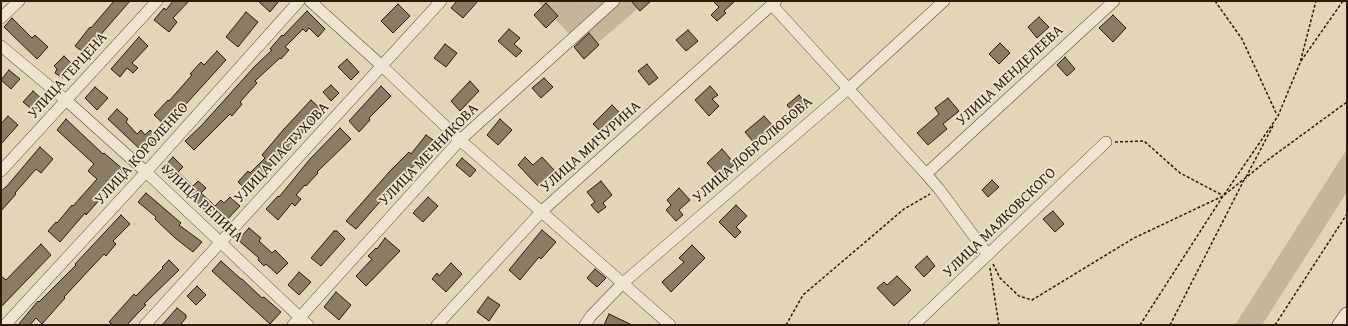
<!DOCTYPE html>
<meta charset="utf-8">
<style>
body{margin:0}
#map{position:relative;width:1348px;height:326px;overflow:hidden;background:#e4d5b9;font-family:"Gentium Book Plus",serif}
canvas{display:block}
.frame{position:absolute;inset:0;border:2px solid #2b1c0a;pointer-events:none}
</style>
<div id="map">
<canvas width="1348" height="326"></canvas>
<div class="frame"></div>
</div>
<script>
const ctx = document.querySelector('canvas').getContext('2d');
ctx.lineJoin = 'round';
function paint(path, color) { ctx.fillStyle = color; ctx.fill(path, 'evenodd'); }
const shape = rows => new Path2D(rows.map(r => 'M' + r).join(''));
function strokePath(path, color, width, dash) { ctx.strokeStyle = color; ctx.lineWidth = width; ctx.lineCap = dash ? 'butt' : 'round'; ctx.setLineDash(dash || []); ctx.stroke(path); }
function drawText(font, color, halo, rows, align = 'center') {
  ctx.font = font + ' "Gentium Book Plus",serif'; ctx.lineWidth = 3.5; ctx.setLineDash([]); ctx.textBaseline = 'middle'; ctx.strokeStyle = halo; ctx.fillStyle = color; for (const [text, x, y, turn = 0] of rows) {
    ctx.save(); ctx.translate(x, y); ctx.rotate((+turn || 0) * Math.PI / 180); ctx.textAlign = isNaN(turn) ? turn : align; if (halo) ctx.strokeText(text, 0, 0); ctx.fillText(text, 0, 0); ctx.restore();
  }
}
const green = shape([
 [537,1,647,1,587,52],
 [1347,149,1347,192,1262,325,1235,325]
]);
const building = shape([
 [114,1,130,1,103,32,86,54,75,46,90,27,91,28,114,1],
 [173,1,189,1,173,18,177,22,169,32,154,20,164,8,166,10,173,1],
 [258,1,279,1,270,12,258,1],
 [457,1,478,1,463,18,451,8,457,1],
 [631,1,651,1,640,11,631,1],
 [713,1,735,1,724,11,726,13,717,21,711,15,719,7,713,1],
 [546,3,558,16,546,28,534,15,546,3],
 [398,4,410,16,393,33,381,21,398,4],
 [307,11,325,29,318,37,309,28,306,32,303,29,285,47,289,50,281,59,280,58,255,81,257,83,240,102,242,104,232,116,230,114,194,150,185,141,201,126,255,66,272,50,270,49,282,35,283,36,307,11],
 [246,12,258,22,238,47,226,37,246,12],
 [1113,15,1126,28,1113,42,1099,28,1113,15],
 [1039,17,1049,27,1037,38,1028,27,1039,17],
 [12,18,32,38,35,35,48,47,37,59,4,27,12,18],
 [509,29,520,38,514,44,522,51,516,57,498,41,509,29],
 [688,30,698,41,686,51,676,40,688,30],
 [589,33,599,45,584,59,574,47,589,33],
 [139,37,148,46,132,63,138,68,133,73,127,68,120,77,111,69,139,37],
 [1000,43,1010,53,999,64,989,54,1000,43],
 [445,44,457,53,446,67,434,58,445,44],
 [217,51,226,60,166,126,154,115,168,100,169,101,192,75,190,74,201,62,204,65,217,51],
 [64,56,74,66,63,78,55,73,57,69,54,66,64,56],
 [1065,57,1075,69,1067,76,1057,65,1065,57],
 [347,59,359,72,351,80,338,67,347,59],
 [647,64,658,78,649,85,638,71,647,64],
 [9,70,20,79,11,89,1,80,9,70],
 [544,78,553,87,541,98,532,88,544,78],
 [470,81,479,91,460,111,451,101,470,81],
 [331,85,339,93,331,101,323,92,331,85],
 [381,86,391,96,369,118,370,120,359,132,349,121,381,86],
 [710,86,718,95,712,99,719,106,709,116,695,100,710,86],
 [95,87,108,98,97,110,85,98,95,87],
 [33,91,43,100,34,111,23,102,33,91],
 [799,95,807,105,795,115,787,105,799,95],
 [948,98,959,111,943,124,947,129,928,145,917,133,939,114,935,108,948,98],
 [311,100,323,111,291,145,275,165,273,164,257,180,259,181,249,192,238,182,248,171,250,173,265,158,262,155,284,129,311,100],
 [612,105,621,114,602,133,593,124,612,105],
 [117,109,128,119,126,122,137,134,141,130,145,135,150,130,158,137,143,152,108,119,117,109],
 [8,116,18,125,1,144,1,124,8,116],
 [764,116,774,127,755,144,745,132,764,116],
 [66,119,103,154,104,153,125,171,114,184,111,181,99,195,102,197,86,215,85,213,60,242,48,231,56,222,57,223,72,205,73,206,97,179,88,171,94,164,57,130,66,119],
 [500,119,512,130,498,145,487,135,500,119],
 [340,128,351,139,317,172,318,173,306,186,305,185,296,195,301,199,295,206,292,203,278,220,266,209,278,196,279,197,310,159,340,128],
 [426,135,436,142,428,152,400,179,356,229,346,221,390,171,409,152,411,154,426,135],
 [40,147,53,159,41,173,36,169,15,193,16,194,1,211,1,191,7,186,40,147],
 [722,149,735,164,720,177,707,163,722,149],
 [173,157,183,167,178,172,193,186,198,181,206,188,201,193,215,206,221,200,224,203,230,197,240,206,221,226,162,169,173,157],
 [525,157,533,165,542,157,555,171,539,187,518,165,525,157],
 [462,158,476,170,470,177,456,165,462,158],
 [992,180,999,187,988,197,982,190,992,180],
 [601,181,612,195,603,203,606,207,598,213,591,205,595,202,587,192,601,181],
 [679,188,690,200,679,210,683,215,676,221,666,210,671,205,667,200,679,188],
 [146,193,181,223,179,225,202,242,193,252,175,238,155,219,156,217,138,202,146,193],
 [428,197,438,206,423,222,413,213,428,197],
 [736,205,747,216,736,227,741,232,735,238,719,222,736,205],
 [1053,211,1064,224,1055,232,1043,219,1053,211],
 [121,215,130,224,113,241,116,244,106,256,104,254,64,297,65,298,42,324,36,318,30,325,18,325,38,301,39,302,76,265,75,264,121,215],
 [249,228,261,238,259,241,272,253,275,250,288,263,277,274,266,264,264,266,258,260,259,258,238,240,249,228],
 [542,230,556,242,541,259,539,257,520,280,509,270,542,230],
 [334,231,337,231,345,239,321,266,311,258,334,231],
 [385,238,400,251,366,286,356,276,372,259,368,256,376,248,377,249,385,238],
 [41,244,51,255,1,307,1,276,6,280,41,244],
 [692,245,705,258,671,292,662,282,684,262,679,258,692,245],
 [927,256,935,266,924,277,915,267,927,256],
 [169,260,179,270,144,304,146,305,137,314,127,325,113,325,109,322,134,294,136,296,163,268,162,267,169,260],
 [221,261,241,279,242,279,262,298,264,297,281,312,270,324,212,271,221,261],
 [451,263,462,274,446,292,432,279,437,273,439,276,451,263],
 [595,269,606,278,597,287,587,278,595,269],
 [299,272,311,282,299,295,288,285,299,272],
 [897,276,911,290,894,306,877,288,884,282,887,285,897,276],
 [197,286,206,295,196,305,187,296,197,286],
 [336,292,351,305,339,320,324,307,336,292],
 [488,297,500,305,489,321,477,312,488,297],
 [177,308,186,315,186,318,180,325,162,325,177,308],
 [609,314,632,325,604,325,609,314]
]);
const path = shape([
 [1215,1,1242,39,1277,115],
 [1301,61,1343,1],
 [1115,142,1144,141,1180,173,1222,195],
 [1246,177,1274,124],
 [993,264,1000,278,1019,296,1032,300,1134,238,1223,196,1269,159,1347,102],
 [990,268,999,325],
 [786,325,803,295,904,209,930,194],
 [1140,325,1223,196,1278,116,1300,63,1316,1],
 [1170,325,1244,180],
 [1275,325,1347,214]
]);
const minor = shape([
 [310,1,382,66,460,140,670,325],
 [772,5,926,174,939,189,988,255],
 [1,18,19,1],
 [1,46,67,101,146,172,308,325],
 [1,171,157,1],
 [926,174,1114,1],
 [5,325,146,172,299,1],
 [145,325,441,1],
 [293,325,460,140,614,1],
 [437,325,542,211,776,1],
 [585,325,591,316,623,283,848,89,944,1],
 [914,325,1106,142]
]);
const secondary = shape([
 [1340,325,1347,315]
]);
const streetNames = [
 ["УЛИЦА ГЕРЦЕНА",68,76,-48],
 ["УЛИЦА МЕНДЕЛЕЕВА",1010,76,-43],
 ["УЛИЦА МИЧУРИНА",591,147,-42],
 ["УЛИЦА ДОБРОЛЮБОВА",753,150,-41],
 ["УЛИЦА ПАСТУХОВА",282,153,-47],
 ["УЛИЦА КОРОЛЕНКО",142,154,-48],
 ["УЛИЦА МЕЧНИКОВА",429,155,-46],
 ["УЛИЦА РЕПИНА",202,204,43],
 ["УЛИЦА МАЯКОВСКОГО",1000,223,-44]
];
paint(green, '#c5b69b');
paint(building, '#8b7c65');
strokePath(building, '#2b1c0a', 1);
strokePath(minor, '#594a36', 12);
strokePath(secondary, '#2b1c0a', 16);
strokePath(path, '#2b1c0a', 1.5, [3, 2]);
strokePath(minor, '#ede4d2', 11);
strokePath(secondary, '#ede4d2', 15);
drawText('15px', '#2b1c0a', '#ede4d2', streetNames);
</script>
